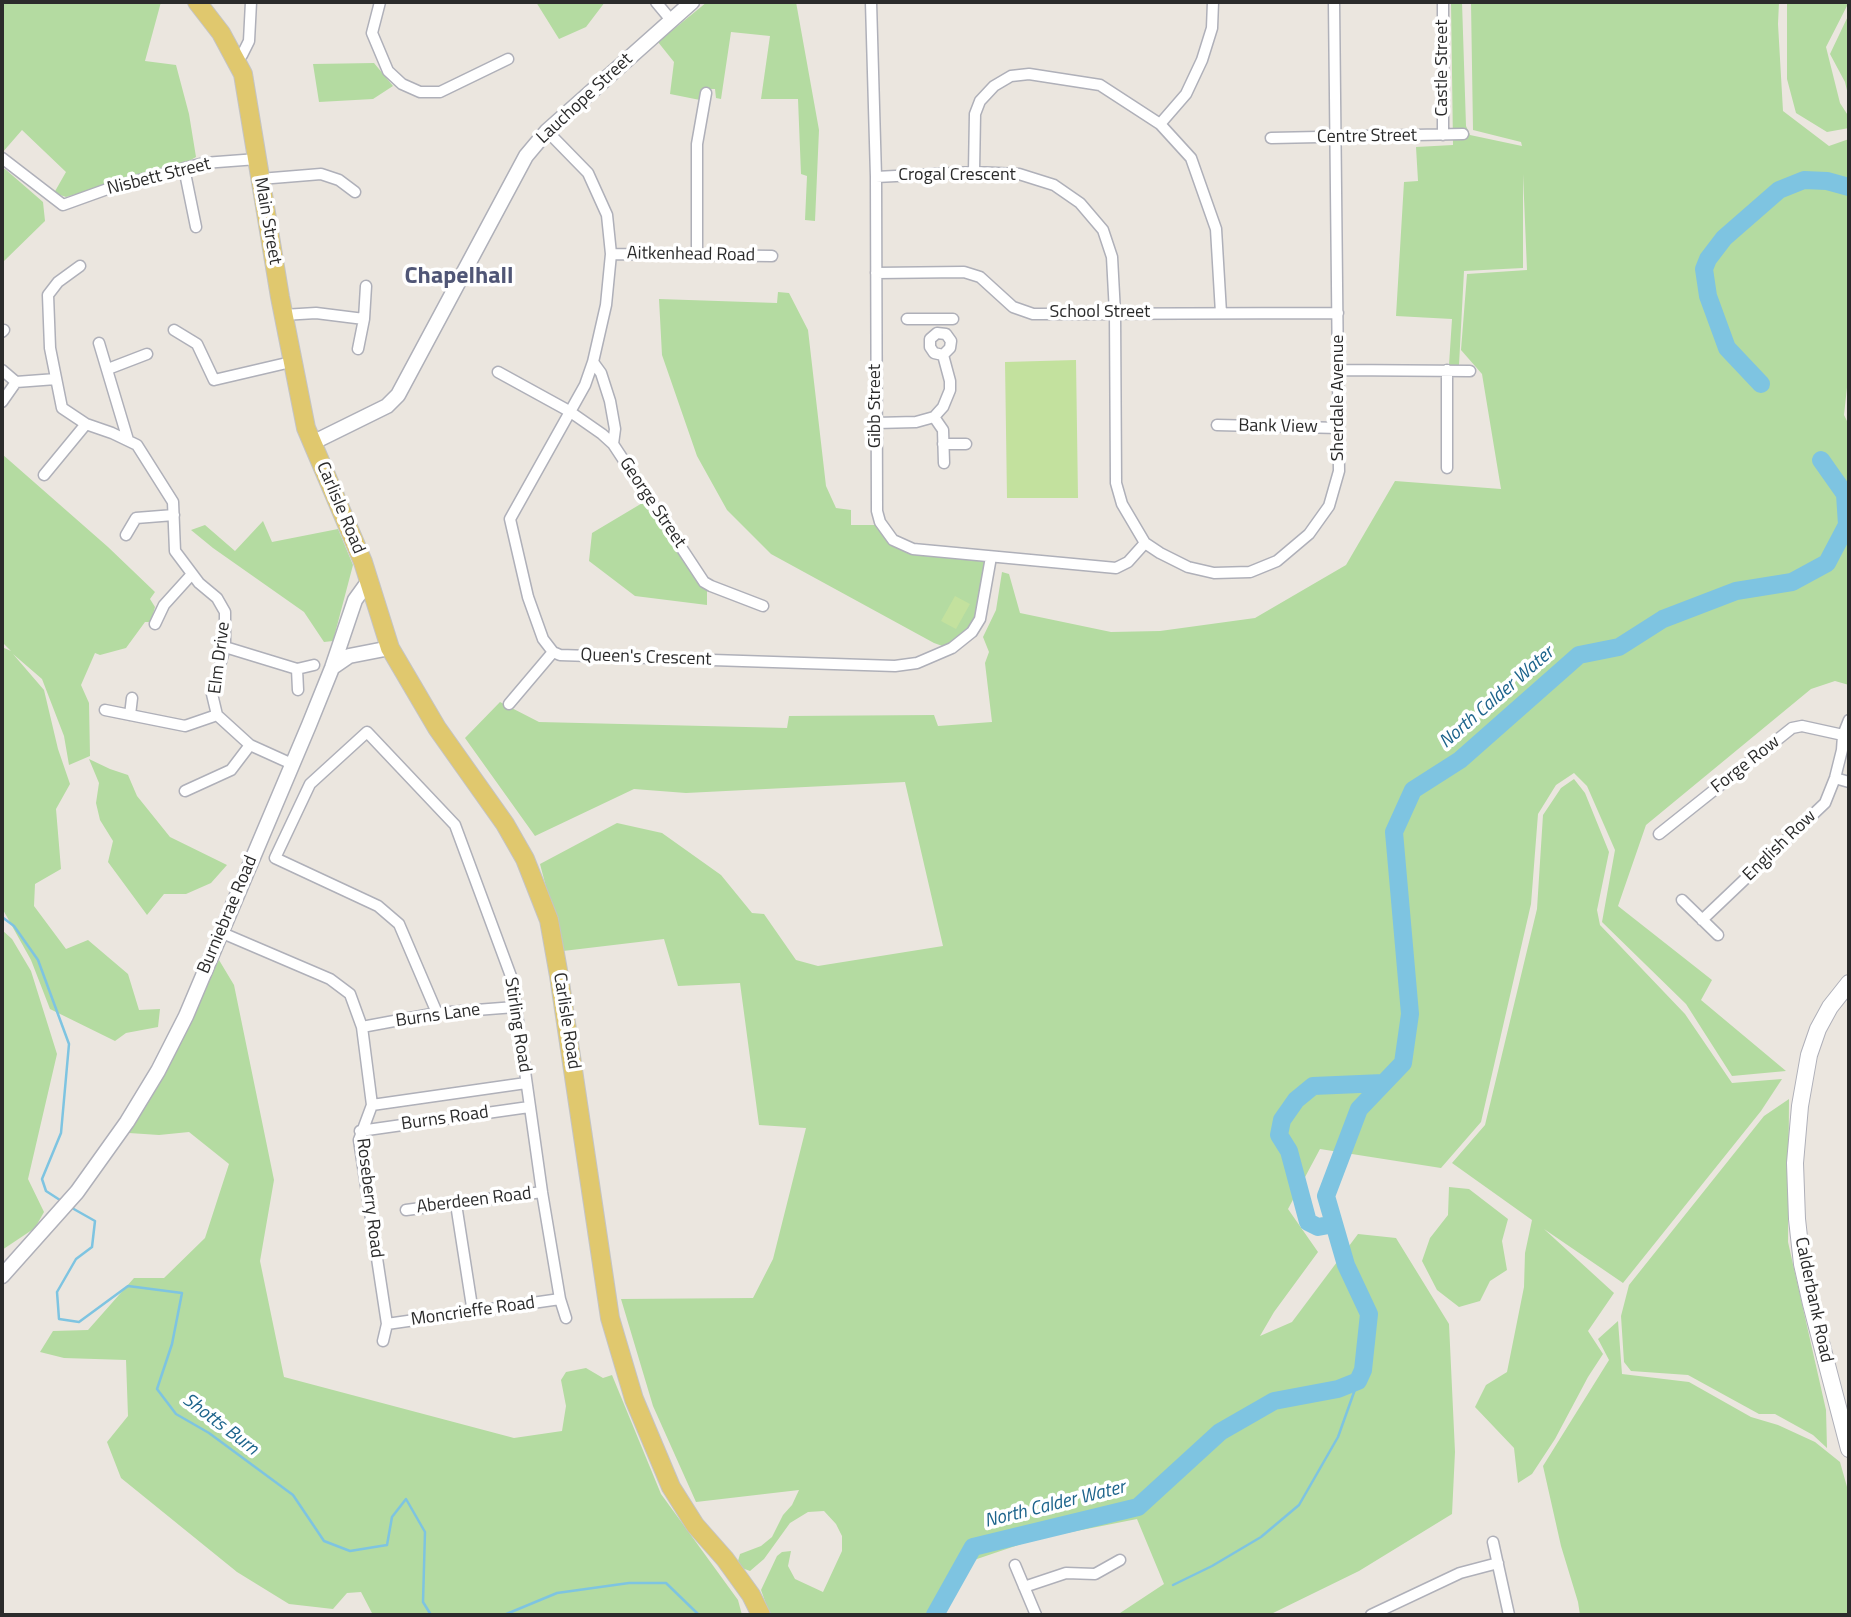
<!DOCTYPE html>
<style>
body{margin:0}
#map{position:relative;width:1851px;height:1617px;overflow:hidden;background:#ebe6df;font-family:"Titillium Web",sans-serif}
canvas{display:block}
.frame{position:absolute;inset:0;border:4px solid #2b2b2b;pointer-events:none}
</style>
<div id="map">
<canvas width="1851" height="1617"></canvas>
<div class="frame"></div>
</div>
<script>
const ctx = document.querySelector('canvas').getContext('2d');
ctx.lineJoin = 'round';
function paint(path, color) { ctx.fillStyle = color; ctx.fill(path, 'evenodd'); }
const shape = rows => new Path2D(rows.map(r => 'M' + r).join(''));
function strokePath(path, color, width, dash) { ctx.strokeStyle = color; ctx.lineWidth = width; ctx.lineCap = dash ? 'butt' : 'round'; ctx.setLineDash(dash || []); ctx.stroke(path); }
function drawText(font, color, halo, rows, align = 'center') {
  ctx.font = font + ' "Titillium Web",sans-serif'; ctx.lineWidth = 7; ctx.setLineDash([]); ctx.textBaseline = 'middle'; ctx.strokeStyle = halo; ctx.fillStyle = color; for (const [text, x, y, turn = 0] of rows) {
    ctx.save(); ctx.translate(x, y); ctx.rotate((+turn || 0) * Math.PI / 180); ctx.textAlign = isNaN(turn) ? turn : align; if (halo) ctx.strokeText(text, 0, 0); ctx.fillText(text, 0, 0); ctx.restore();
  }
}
const green = shape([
 [2,2,161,2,145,61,176,65,189,114,196,157,189,161,66,197,54,193,66,172,22,130,2,153],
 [536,2,605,2,586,27,559,39],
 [707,2,796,2,819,130,815,221,805,220,807,176,801,174,798,99,761,99,770,36,731,32,721,99,716,98,715,89,702,89,700,100,670,94,674,62,658,42],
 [1451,2,1462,2,1466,126,1470,135,1522,146,1521,142,1473,130,1471,2,1779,2,1778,24,1783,111,1829,146,1849,139,1849,369,1844,415,1849,425,1849,685,1835,681,1811,689,1646,825,1618,906,1712,980,1701,1000,1786,1071,1732,1076,1686,1004,1602,922,1615,850,1587,786,1574,773,1556,785,1538,814,1531,904,1481,1122,1441,1168,1320,1149,1288,1209,1318,1252,1274,1312,1260,1336,1292,1322,1358,1234,1396,1238,1449,1324,1455,1452,1452,1514,1359,1571,1269,1615,1117,1615,1164,1584,1137,1519,1036,1539,974,1560,943,1615,770,1615,761,1590,777,1556,782,1552,791,1551,788,1566,795,1579,823,1592,842,1551,842,1536,836,1524,824,1511,808,1512,790,1523,764,1559,750,1571,742,1568,738,1561,740,1554,761,1546,772,1537,783,1515,792,1505,799,1490,696,1502,653,1406,621,1299,753,1298,773,1259,806,1128,759,1125,740,983,678,986,664,939,563,951,540,864,617,823,662,833,721,875,752,913,764,914,796,960,818,966,943,946,905,782,686,793,634,789,535,836,465,738,500,702,539,722,787,728,789,716,934,715,938,726,992,722,985,663,989,652,983,637,996,610,1002,572,1009,574,1020,613,1111,632,1160,631,1255,618,1346,565,1395,481,1501,489,1482,374,1461,350,1467,274,1527,270,1523,174,1523,268,1464,271,1459,365,1449,365,1452,319,1396,316,1404,182,1418,181,1416,147,1453,145],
 [1787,2,1849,2,1826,47,1840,103,1849,117,1849,128,1827,132,1796,113,1787,79],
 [1849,14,1849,99,1845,82,1830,54],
 [374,63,393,86,373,99,319,102,313,64],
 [2,169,5,169,43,202,45,221,2,263],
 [778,292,789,293,808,330,826,486,836,508,851,510,851,525,879,525,892,541,988,559,984,596,970,630,948,648,934,643,771,554,727,510,697,456,662,355,659,299,777,303],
 [2,454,108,547,155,592,150,599,155,607,151,622,145,622,126,648,100,655,95,653,81,685,89,703,90,756,69,765,64,736,42,679,13,654,44,690,58,749,70,784,56,809,61,869,35,884,34,906,66,949,88,940,128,974,139,1010,160,1009,158,1027,126,1033,115,1041,50,1009,31,960,2,908,2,647,11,651,2,642],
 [644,502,696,580,707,589,707,605,635,596,589,561,592,533],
 [263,521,272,542,338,529,353,565,333,641,324,642,304,612,213,548,191,530,205,525,235,551],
 [89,759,110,769,128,775,137,796,170,837,227,865,211,883,186,894,164,894,147,915,108,862,113,841,100,820,96,803,99,783],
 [1574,779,1585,793,1609,852,1597,910,1600,925,1685,1014,1732,1083,1782,1079,1761,1111,1623,1283,1544,1229,1614,1293,1588,1331,1603,1354,1588,1377,1555,1439,1532,1474,1518,1483,1514,1448,1475,1407,1486,1385,1507,1372,1524,1287,1525,1253,1532,1220,1452,1163,1485,1125,1537,909,1543,815,1561,788],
 [2,930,12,939,31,971,57,1054,28,1179,44,1212,35,1228,2,1250],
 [219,960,234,985,274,1180,260,1261,284,1377,514,1438,562,1431,566,1406,561,1380,566,1372,586,1368,603,1378,612,1375,661,1494,738,1600,742,1615,373,1615,361,1592,347,1593,333,1609,289,1604,237,1572,121,1478,107,1442,128,1416,126,1360,64,1358,40,1352,53,1331,88,1330,134,1278,164,1278,205,1238,229,1164,189,1132,159,1135,129,1133],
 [1789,1099,1788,1242,1826,1410,1827,1448,1813,1435,1775,1414,1759,1414,1688,1375,1631,1371,1624,1362,1621,1316,1629,1285,1764,1116],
 [1449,1187,1469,1189,1508,1219,1502,1241,1507,1270,1490,1281,1480,1301,1459,1307,1437,1290,1422,1261,1430,1238,1448,1215],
 [1618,1321,1622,1374,1689,1382,1751,1417,1778,1425,1815,1442,1840,1462,1849,1494,1849,1615,1580,1615,1578,1602,1561,1546,1543,1466,1609,1360,1598,1339]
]);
const pitch = shape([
 [1076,360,1078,498,1007,498,1005,362],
 [955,596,970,604,956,629,941,621]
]);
const stream = shape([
 [2,917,14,926,38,960,69,1044,61,1133,42,1179,46,1191,63,1202],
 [72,1208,95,1221,92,1247,76,1259,57,1292,59,1319,79,1322,128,1286,182,1293,172,1344,157,1389,176,1414,209,1433,293,1495,324,1541,350,1551,387,1545,392,1517,406,1499,425,1532,423,1602,431,1615],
 [1173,1585,1212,1566,1261,1537,1299,1505,1338,1437,1358,1381],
 [504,1615,557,1593,629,1583,666,1583,699,1615]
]);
const river = shape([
 [1761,384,1727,348,1708,296,1704,269,1708,259,1724,238,1779,190,1804,180,1827,181,1849,187],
 [1334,1224,1318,1227,1308,1222,1289,1151,1279,1135,1282,1120,1296,1100,1313,1086,1383,1083],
 [935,1615,973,1547,1138,1507,1220,1432,1274,1401,1338,1389,1358,1381,1363,1370,1369,1314,1346,1265,1326,1196,1359,1109,1403,1063,1410,1014,1394,832,1413,790,1460,760,1579,655,1619,647,1663,619,1736,591,1792,582,1827,563,1847,525,1845,494,1821,460]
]);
const minor = shape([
 [380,2,372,33,388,71,402,84,420,92,440,92,508,59],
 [656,2,671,20],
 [871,2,876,177,877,511,880,522,893,540,913,549,1116,568,1128,562,1145,543],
 [1443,2,1443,135],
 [236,58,242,55,249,41,251,2],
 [1160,124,1186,94,1202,60,1212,28,1213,2],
 [547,131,588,173,607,215,611,254,606,305,593,362,601,373,610,401,615,429,613,444,704,582,711,586,763,606],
 [1271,138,1463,134],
 [2,158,63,205,113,187,204,163,257,159],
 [184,168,196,227],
 [974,172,975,114,980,101,994,86,1011,76,1029,74,1100,85,1160,124,1191,158,1216,229,1221,313],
 [876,177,974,172,1019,174,1054,185,1080,203,1103,230,1112,257,1115,313,1116,483,1122,504,1145,543,1160,553,1188,567,1214,573,1250,572,1277,561,1309,534,1329,506,1339,471,1334,2],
 [260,179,321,174,339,180,355,192],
 [611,254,772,256],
 [697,255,697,144,706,93],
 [80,266,58,282,48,295,50,348,62,408,86,424,112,433,137,445,173,502,175,551,199,583,217,598,225,612,225,647,212,694,217,715,250,745,292,764],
 [876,273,964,272,980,277,1013,307,1033,314,1338,313],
 [283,315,316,313,364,319,358,349],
 [364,319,366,286],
 [907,319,953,319],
 [174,330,197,344,214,380,291,362],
 [2,332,4,330],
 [99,343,128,440],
 [593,362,585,385,510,519,528,597,543,639,553,652,560,655,895,666,917,663,952,648,972,632,980,619,991,557],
 [108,369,147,354],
 [2,370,16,382,56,379],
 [1339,370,1470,371],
 [498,372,569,411,602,434,613,444],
 [2,402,16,382],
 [934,417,943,430,944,463],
 [876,423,916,422,934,417,943,407,950,390,950,381,943,355,934,353,930,347,930,339,937,333,946,334,951,341,950,348,943,355],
 [1217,425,1339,428],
 [943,444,966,444],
 [1447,468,1447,370],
 [44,475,86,424],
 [126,535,136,518,174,515],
 [155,624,164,605,192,574],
 [225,647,297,669],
 [298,690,297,669,314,665],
 [509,704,553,652],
 [105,710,185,726,217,715],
 [130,715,132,698],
 [1835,778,1849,782],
 [185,791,231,770,250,745],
 [1659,834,1792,728,1802,726,1843,735],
 [1682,900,1718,935],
 [1702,920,1825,803,1835,778,1842,750,1843,735,1849,720],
 [220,932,330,979,350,994,362,1027,372,1105,359,1140,387,1324,383,1341],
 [437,1013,399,924,378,906,275,858,310,784,367,732,455,825,512,979,542,1192,560,1299,566,1318],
 [362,1027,437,1013,515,1007],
 [372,1105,526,1083],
 [360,1131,529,1107],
 [456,1204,473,1313],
 [406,1210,542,1192],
 [387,1324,560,1299],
 [1493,1542,1509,1615],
 [1015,1565,1036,1615],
 [1024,1587,1066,1573,1095,1574,1120,1560],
 [1371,1615,1460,1573,1498,1563]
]);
const tertiary = shape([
 [312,443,387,406,398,395,526,156,547,131,692,2],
 [333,667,349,656,390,648],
 [2,1276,77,1192,127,1122,158,1071,186,1016,309,725,332,668,355,600,368,582]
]);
const secondary = shape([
 [1849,983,1830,1007,1818,1029,1809,1055,1800,1106,1795,1163,1797,1219,1802,1264,1811,1304,1849,1449]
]);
const primary = shape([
 [197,2,221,33,243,74,280,297,306,428,363,562,390,648,437,728,505,824,525,859,549,920,559,976,610,1318,634,1399,671,1487,695,1525,725,1559,751,1595,761,1615]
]);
const streetNames = [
 ["Castle Street",1443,68,-90],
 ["Lauchope Street",585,99,-43],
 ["Centre Street",1367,137,-1],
 ["Crogal Crescent",957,176],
 ["Nisbett Street",159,177,-14],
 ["Main Street",267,221,80],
 ["Aitkenhead Road",691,255,1],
 ["School Street",1100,313],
 ["Sherdale Avenue",1339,398,-90],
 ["Gibb Street",876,406,-90],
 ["Bank View",1278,427,1],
 ["George Street",652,503,56],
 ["Carlisle Road",340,508,67],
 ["Elm Drive",220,658,-83],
 ["Queen's Crescent",646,658,2],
 ["Forge Row",1746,765,-38],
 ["English Row",1780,846,-44],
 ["Burniebrae Road",228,915,-67],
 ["Burns Lane",438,1016,-8],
 ["Carlisle Road",566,1021,81],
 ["Stirling Road",517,1025,81],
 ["Burns Road",445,1119,-8],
 ["Roseberry Road",369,1198,83],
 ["Aberdeen Road",474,1201,-7],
 ["Calderbank Road",1813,1300,78],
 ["Moncrieffe Road",473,1312,-8]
];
const waterNames = [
 ["North Calder Water",1497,698,-41],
 ["Shotts Burn",220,1425,37],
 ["North Calder Water",1055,1505,-14]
];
const districtNames = [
 ["Chapelhall",459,277]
];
paint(green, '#b4dba1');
paint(pitch, '#c3e19e');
strokePath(stream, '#7ec4e1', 2.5);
strokePath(river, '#7ec4e1', 18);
strokePath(minor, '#afb0b9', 13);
strokePath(tertiary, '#afb0b9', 17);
strokePath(secondary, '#afb0b9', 18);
strokePath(primary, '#c4c4c4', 20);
strokePath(minor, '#fff', 10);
strokePath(tertiary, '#fff', 14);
strokePath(secondary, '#fff', 16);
strokePath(primary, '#e0c86e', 18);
drawText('18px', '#2b2b2b', '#fff', streetNames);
drawText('italic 19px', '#1d648c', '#fff', waterNames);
drawText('bold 24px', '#505676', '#fff', districtNames);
</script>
